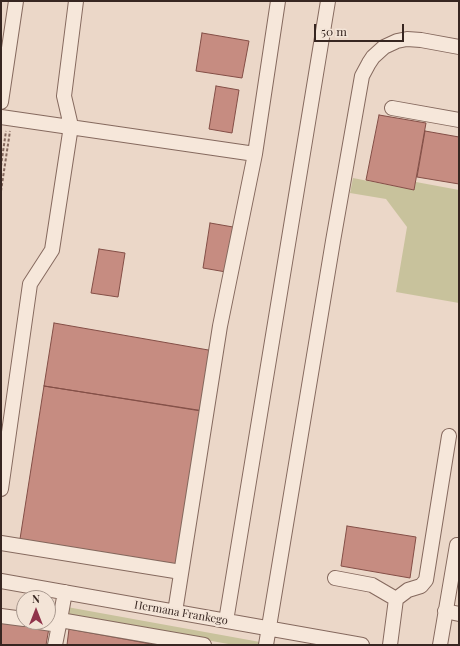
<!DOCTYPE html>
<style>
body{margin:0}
#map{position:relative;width:460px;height:646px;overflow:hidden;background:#ebd7c8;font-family:"Playfair Display",serif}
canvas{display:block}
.frame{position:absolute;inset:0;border:2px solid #372621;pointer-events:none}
.north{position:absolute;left:16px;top:590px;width:40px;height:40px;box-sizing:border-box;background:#f3e4d7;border:1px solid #a8988e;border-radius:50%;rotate:0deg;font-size:11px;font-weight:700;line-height:16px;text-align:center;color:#372621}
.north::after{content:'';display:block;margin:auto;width:14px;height:18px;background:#90334b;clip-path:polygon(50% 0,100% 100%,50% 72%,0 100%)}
.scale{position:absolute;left:314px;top:24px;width:90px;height:18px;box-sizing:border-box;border:2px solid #372621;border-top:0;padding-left:5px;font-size:12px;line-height:14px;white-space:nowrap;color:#372621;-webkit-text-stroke:3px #f3e4d7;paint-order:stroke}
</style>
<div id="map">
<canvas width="460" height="646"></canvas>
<div class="frame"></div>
<div class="north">N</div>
<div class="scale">50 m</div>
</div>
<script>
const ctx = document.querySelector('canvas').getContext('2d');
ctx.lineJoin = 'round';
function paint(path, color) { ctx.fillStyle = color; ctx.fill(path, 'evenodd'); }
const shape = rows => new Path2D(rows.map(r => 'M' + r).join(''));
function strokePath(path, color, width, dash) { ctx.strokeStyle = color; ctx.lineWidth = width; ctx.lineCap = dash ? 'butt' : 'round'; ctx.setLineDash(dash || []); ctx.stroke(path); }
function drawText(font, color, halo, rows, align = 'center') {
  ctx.font = font + ' "Playfair Display",serif'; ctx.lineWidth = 4; ctx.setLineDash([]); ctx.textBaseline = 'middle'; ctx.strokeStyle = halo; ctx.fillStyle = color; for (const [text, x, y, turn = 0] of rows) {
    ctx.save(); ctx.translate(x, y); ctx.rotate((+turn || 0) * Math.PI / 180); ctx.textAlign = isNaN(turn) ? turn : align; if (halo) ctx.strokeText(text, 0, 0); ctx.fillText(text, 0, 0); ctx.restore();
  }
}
const green = shape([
 [353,178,414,190,416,182,459,190,459,303,396,292,407,227,386,199,350,193],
 [67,607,260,642,259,645,234,645,72,616,68,613]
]);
const building = shape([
 [202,33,249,41,242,78,196,71,202,33],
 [216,86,239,90,232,133,209,129,216,86],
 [379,115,426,123,414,190,366,180,379,115],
 [425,131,459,137,459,184,417,177,425,131],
 [210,223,233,227,226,272,203,268,210,223],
 [99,249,125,253,118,297,91,293,99,249],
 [54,323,214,351,204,411,44,386,54,323],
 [44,386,201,411,176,564,20,539,44,386],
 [347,526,416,537,410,578,341,566,347,526],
 [1,620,49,628,46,645,1,645,1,620],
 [69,629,157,645,67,645,69,629]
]);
const path = shape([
 [1,166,6,131],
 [1,191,10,131]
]);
const minor = shape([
 [1,102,16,1],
 [392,108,459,120],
 [1,117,255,154,220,326,175,612],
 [255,154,278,1],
 [1,489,30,284,52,250,71,126,64,96,76,1],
 [1,543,181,572],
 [335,578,372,585,396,599],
 [1,581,362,645],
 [445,611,459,614],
 [1,616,24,619],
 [60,620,204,645],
 [226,621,328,1],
 [39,622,59,625,65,592],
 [55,645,59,625],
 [266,645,333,241,362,76,369,63,373,57,384,47,397,41,407,39,421,40,459,47],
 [390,645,396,599,408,590,421,586,426,580,449,436],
 [440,645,457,545]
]);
const streetNames = [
 ["Hermana Frankego",181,613,10]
];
paint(green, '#c8c29c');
paint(building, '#c68c81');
strokePath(building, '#834e46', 1);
strokePath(minor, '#85695e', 16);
strokePath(path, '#85695e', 2, [3, 2]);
strokePath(minor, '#f6e7da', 14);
drawText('11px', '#372621', '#f3e4d7', streetNames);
</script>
